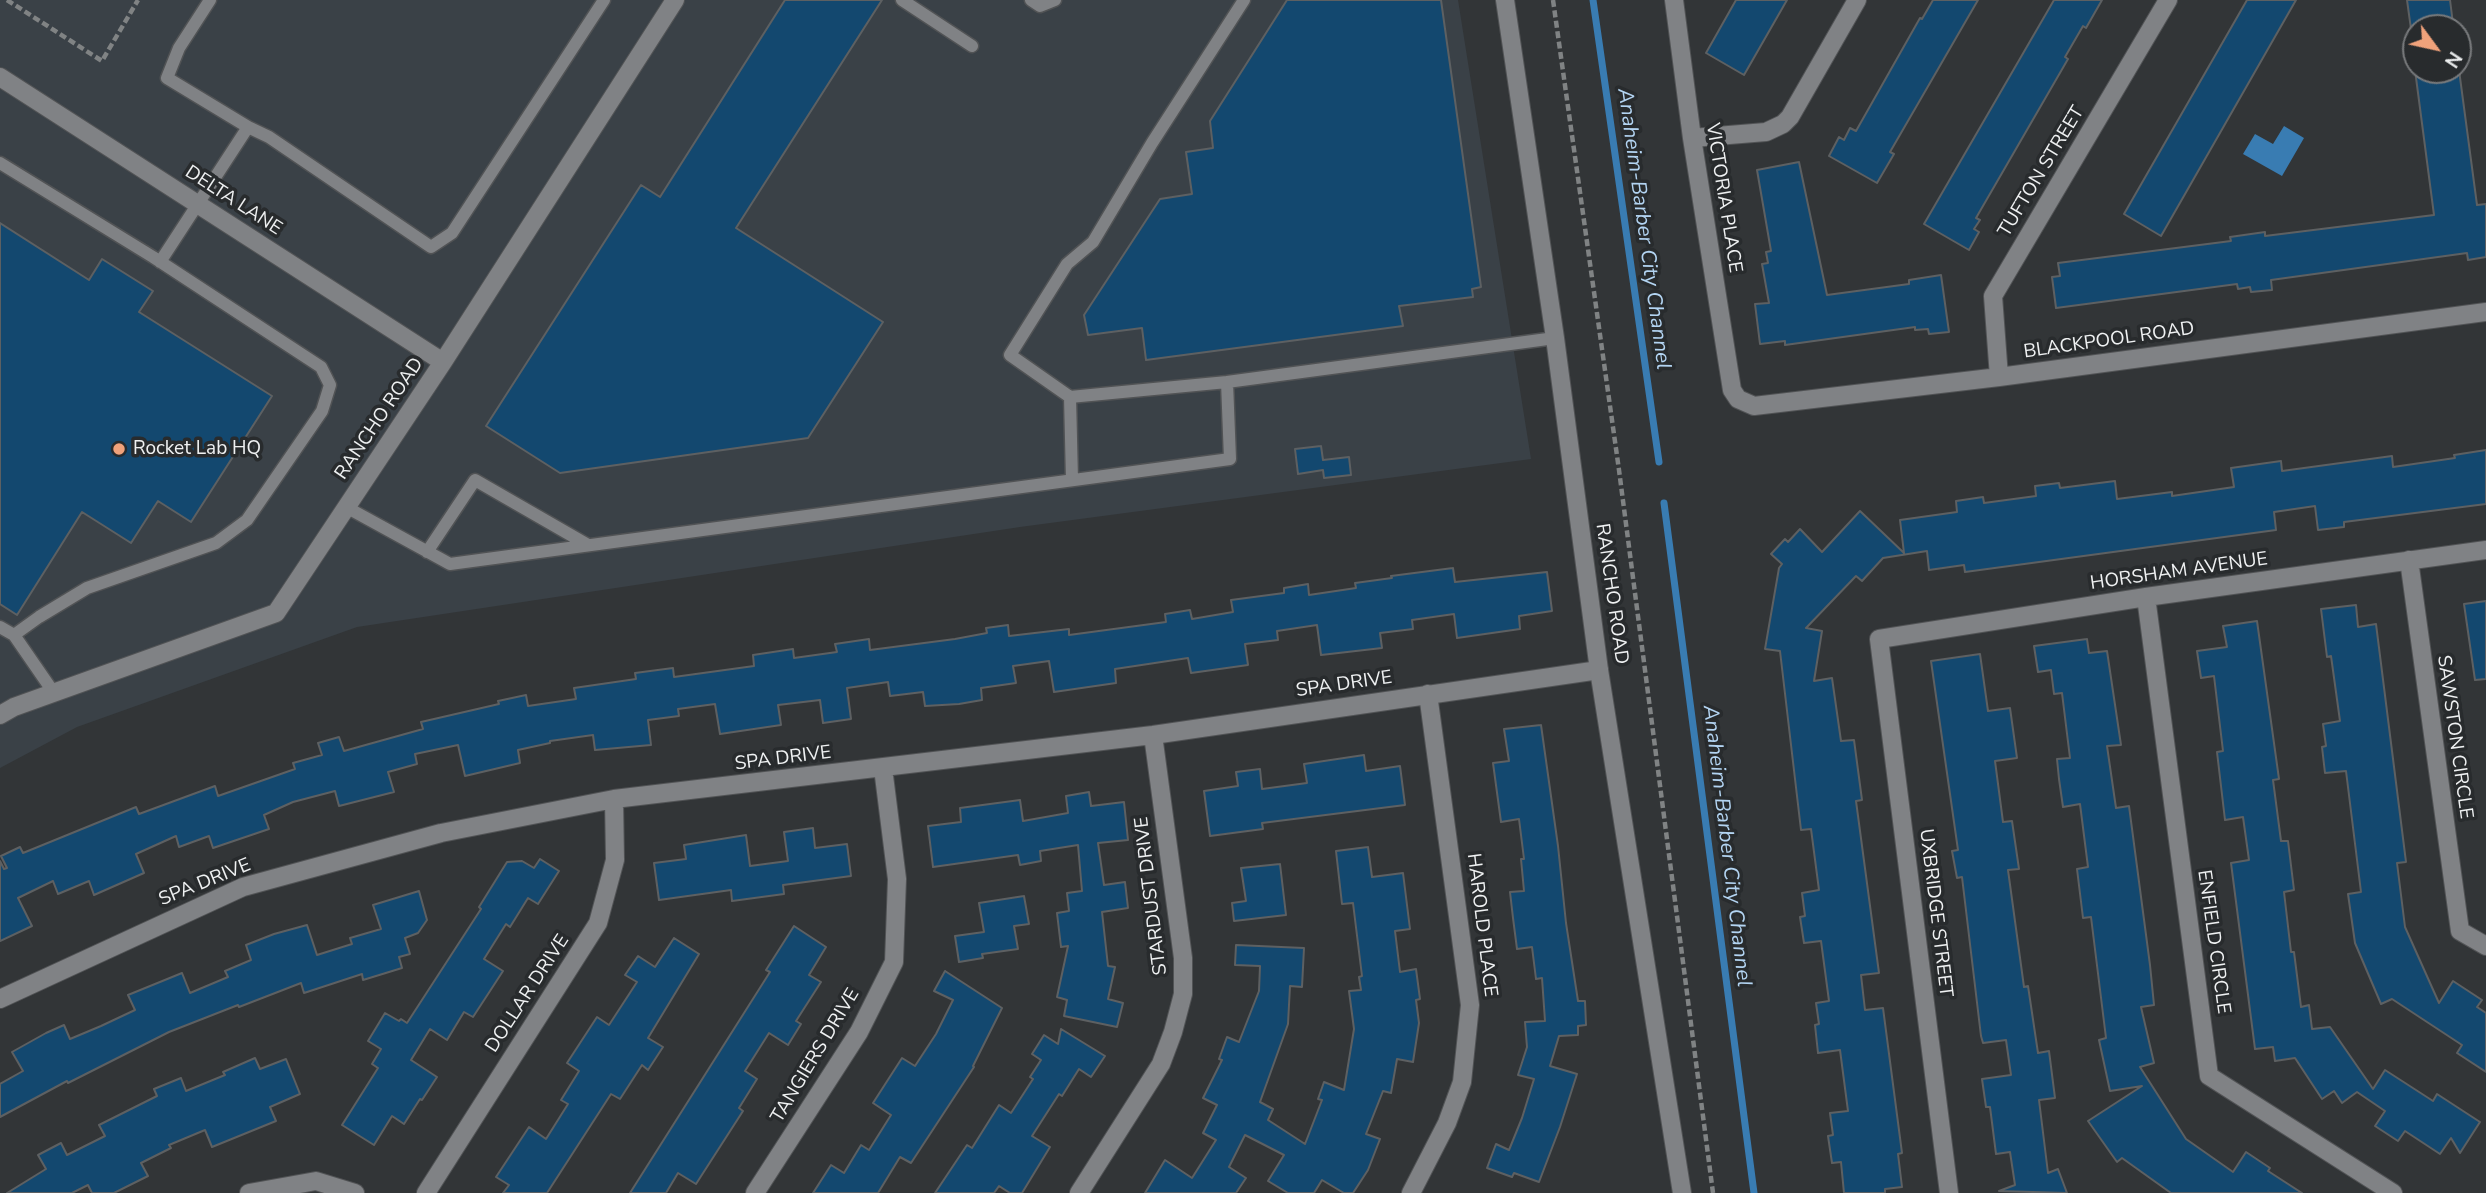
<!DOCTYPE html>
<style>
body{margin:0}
#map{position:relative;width:2486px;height:1193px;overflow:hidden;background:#323537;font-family:"Nunito Sans",sans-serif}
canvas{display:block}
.north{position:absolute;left:2402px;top:14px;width:70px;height:70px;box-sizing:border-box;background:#282b2d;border:2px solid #787a7c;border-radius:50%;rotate:123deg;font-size:19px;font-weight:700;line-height:28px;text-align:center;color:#eff1f2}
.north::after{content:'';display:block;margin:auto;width:24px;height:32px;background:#f0a27b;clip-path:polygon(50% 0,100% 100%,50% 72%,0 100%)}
</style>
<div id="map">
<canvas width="2486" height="1193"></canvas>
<div class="north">N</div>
</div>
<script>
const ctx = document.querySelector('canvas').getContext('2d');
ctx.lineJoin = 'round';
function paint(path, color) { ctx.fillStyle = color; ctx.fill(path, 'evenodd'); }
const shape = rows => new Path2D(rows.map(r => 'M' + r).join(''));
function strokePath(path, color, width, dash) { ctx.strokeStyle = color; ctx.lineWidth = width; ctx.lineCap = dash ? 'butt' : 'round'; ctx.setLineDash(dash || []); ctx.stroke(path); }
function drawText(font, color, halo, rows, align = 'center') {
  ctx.font = font + ' "Nunito Sans",sans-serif'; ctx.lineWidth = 7; ctx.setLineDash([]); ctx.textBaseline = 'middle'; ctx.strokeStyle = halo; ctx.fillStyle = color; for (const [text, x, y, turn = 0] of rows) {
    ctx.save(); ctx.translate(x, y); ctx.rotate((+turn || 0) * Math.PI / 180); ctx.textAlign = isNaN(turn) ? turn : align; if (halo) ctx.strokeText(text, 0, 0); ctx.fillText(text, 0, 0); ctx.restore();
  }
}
const built = shape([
 [0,0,1458,0,1531,459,1020,527,357,627,77,727,0,768]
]);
const water = shape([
 [2284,126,2304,138,2282,176,2243,154,2255,134,2273,144]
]);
const stream = shape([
 [1593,0,1659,462],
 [1664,503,1754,1193]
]);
const building = shape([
 [785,0,882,0,736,228,883,322,808,438,560,473,486,426,641,185,660,197,785,0],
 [1287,0,1441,0,1481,287,1472,289,1473,297,1399,306,1403,326,1146,360,1142,328,1088,335,1084,315,1160,199,1192,194,1186,152,1213,148,1210,121,1287,0],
 [1736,0,1787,0,1744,75,1706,53,1736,0],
 [1933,0,1978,0,1890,152,1894,154,1877,183,1829,156,1839,137,1844,140,1850,128,1856,131,1920,18,1922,19,1933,0],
 [2054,0,2102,0,2086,28,2083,26,2065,57,2068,59,1976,218,1980,220,1974,229,1979,232,1969,250,1924,224,2054,0],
 [2247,0,2296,0,2161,236,2124,214,2247,0],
 [2407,0,2450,0,2453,24,2411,29,2407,0],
 [2415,70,2459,70,2477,205,2486,204,2486,257,2468,260,2467,253,2271,280,2272,290,2251,292,2250,287,2238,289,2237,284,2056,308,2052,277,2060,276,2058,263,2231,241,2230,237,2265,232,2265,236,2434,215,2415,70],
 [1799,162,1827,295,1909,284,1909,280,1941,275,1949,332,1929,334,1928,329,1915,330,1915,327,1785,345,1785,341,1760,344,1755,304,1769,303,1762,264,1768,263,1766,252,1771,251,1757,170,1799,162],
 [0,223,89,280,102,259,153,291,139,312,272,396,191,522,158,501,131,543,82,512,17,615,0,604,0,223],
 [1321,446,1323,460,1349,457,1351,475,1324,478,1323,470,1298,474,1295,449,1321,446],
 [2486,450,2486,504,2344,522,2344,527,2318,530,2315,506,2274,512,2276,530,1965,572,1964,565,1929,570,1927,551,1883,558,1862,581,1856,576,1806,628,1822,631,1814,681,1832,678,1841,741,1854,740,1862,800,1856,801,1879,973,1861,975,1865,1010,1883,1008,1902,1153,1898,1154,1902,1187,1885,1189,1885,1193,1844,1193,1841,1162,1832,1163,1828,1136,1833,1135,1830,1113,1848,1111,1840,1050,1818,1053,1815,1025,1819,1024,1816,1003,1829,1001,1821,941,1804,943,1800,917,1805,916,1802,893,1819,890,1811,829,1801,830,1780,651,1765,649,1779,568,1782,564,1771,554,1785,539,1788,542,1800,529,1822,552,1860,511,1904,553,1900,520,1957,512,1956,501,1983,497,1984,503,2036,496,2035,486,2059,483,2060,488,2115,481,2117,499,2172,492,2172,496,2234,487,2231,468,2281,461,2282,471,2392,456,2393,467,2455,458,2454,455,2486,450],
 [1453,568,1455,582,1547,572,1552,611,1519,616,1520,629,1457,638,1454,614,1412,620,1413,629,1380,633,1382,648,1321,655,1317,625,1277,631,1278,640,1245,644,1248,665,1191,673,1188,658,1115,669,1116,683,1054,692,1049,661,1013,666,1016,683,981,688,982,700,959,704,925,706,923,692,890,696,888,682,847,688,851,719,823,723,820,700,778,705,781,725,720,734,715,704,678,709,679,716,648,720,651,745,595,750,593,735,550,741,550,743,518,750,520,763,465,776,458,745,415,754,417,764,388,772,394,792,339,806,335,791,293,802,264,815,269,829,213,848,209,836,179,847,176,836,136,854,144,873,94,895,89,881,58,894,53,881,18,898,32,926,0,941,0,861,4,869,7,868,1,856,20,847,23,853,136,807,139,814,215,786,218,796,295,769,293,763,322,755,318,743,339,737,344,751,423,729,421,722,499,704,498,701,526,695,528,706,576,699,574,688,636,679,635,673,673,668,674,677,754,666,753,655,793,649,794,658,837,652,835,644,869,639,870,650,955,639,987,633,986,628,1008,625,1009,636,1069,629,1069,635,1166,622,1165,614,1190,610,1192,619,1233,612,1231,600,1284,593,1284,588,1308,584,1309,595,1356,588,1355,583,1392,578,1391,576,1453,568],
 [2486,601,2486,679,2475,680,2464,604,2486,601],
 [2356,605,2358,627,2376,624,2406,862,2397,863,2405,927,2439,1003,2453,981,2482,1000,2477,1007,2486,1013,2486,1072,2457,1053,2462,1045,2392,999,2381,1004,2355,943,2348,894,2361,892,2346,771,2325,773,2322,747,2326,746,2323,724,2340,721,2331,656,2327,657,2321,609,2356,605],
 [2257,621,2279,779,2273,780,2281,841,2288,841,2294,890,2284,892,2291,952,2294,952,2301,1007,2309,1005,2312,1029,2330,1027,2373,1089,2385,1070,2433,1101,2437,1094,2480,1122,2460,1153,2451,1138,2440,1154,2405,1131,2398,1141,2375,1126,2385,1111,2357,1092,2342,1103,2334,1091,2322,1099,2295,1058,2275,1061,2273,1047,2255,1049,2231,863,2249,860,2243,817,2225,820,2217,752,2223,751,2214,676,2201,678,2197,651,2227,647,2223,626,2257,621],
 [2087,639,2089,653,2107,651,2121,745,2107,746,2116,808,2129,806,2150,965,2154,1005,2141,1007,2154,1063,2140,1067,2186,1139,2233,1172,2246,1152,2270,1168,2268,1171,2302,1193,2171,1193,2122,1158,2117,1162,2088,1121,2142,1086,2110,1091,2099,1040,2106,1038,2091,917,2083,918,2077,869,2088,867,2080,804,2063,807,2059,779,2057,759,2070,758,2062,693,2054,694,2051,670,2038,672,2034,646,2087,639],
 [1980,654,1988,711,2010,708,2017,758,1995,761,2003,822,2012,821,2019,869,2008,870,2024,987,2028,986,2038,1053,2049,1051,2055,1098,2039,1100,2048,1173,2058,1169,2067,1193,1999,1191,2015,1185,2010,1152,1996,1154,1990,1107,1986,1107,1982,1079,2011,1075,2006,1040,1983,1043,1981,1036,1962,877,1957,878,1952,851,1958,850,1931,661,1980,654],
 [1541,725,1558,846,1566,923,1578,1001,1585,1001,1586,1025,1578,1026,1578,1035,1559,1036,1550,1066,1577,1074,1560,1127,1539,1182,1514,1173,1512,1177,1487,1168,1496,1144,1509,1150,1522,1118,1534,1079,1518,1075,1527,1047,1525,1022,1545,1021,1542,978,1536,979,1532,947,1517,949,1513,918,1510,892,1524,891,1521,859,1524,859,1519,819,1501,822,1493,763,1509,761,1504,729,1541,725],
 [1364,755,1366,771,1400,766,1405,805,1262,823,1263,829,1210,836,1204,791,1238,786,1236,772,1260,769,1262,789,1307,783,1304,764,1364,755],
 [1089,792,1091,806,1124,802,1128,840,1098,843,1104,885,1125,882,1128,908,1102,912,1108,966,1115,967,1108,999,1123,1003,1117,1027,1064,1016,1067,1000,1057,997,1068,946,1061,947,1057,913,1069,911,1067,893,1082,891,1078,845,1040,851,1041,861,1020,865,1018,855,933,867,928,826,961,822,960,808,1020,800,1023,821,1068,813,1066,796,1089,792],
 [813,828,815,848,847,844,851,876,783,885,784,894,732,901,731,890,659,900,654,863,686,859,684,845,746,835,750,866,788,861,784,832,813,828],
 [1368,847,1372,877,1403,873,1410,929,1395,931,1400,972,1416,969,1420,999,1416,1000,1419,1023,1413,1062,1397,1059,1391,1093,1383,1091,1366,1134,1380,1139,1368,1170,1353,1193,1344,1193,1322,1180,1314,1193,1288,1193,1268,1181,1284,1155,1245,1135,1229,1167,1246,1178,1236,1193,1145,1193,1165,1160,1192,1178,1216,1140,1203,1133,1217,1105,1203,1098,1222,1060,1219,1059,1227,1037,1239,1042,1259,991,1260,966,1235,965,1236,945,1304,948,1302,987,1290,986,1288,1024,1260,1102,1273,1109,1268,1120,1305,1144,1322,1100,1318,1099,1324,1082,1344,1090,1354,1029,1349,991,1361,990,1359,977,1362,976,1353,903,1342,904,1336,851,1368,847],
 [540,859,559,871,538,904,528,898,510,927,506,924,484,959,503,971,490,991,473,1017,464,1012,447,1040,430,1029,411,1060,437,1077,422,1100,420,1099,404,1124,392,1116,374,1145,342,1125,378,1068,372,1064,381,1049,368,1041,385,1013,399,1021,401,1019,407,1023,481,909,479,907,507,862,522,861,534,868,540,859],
 [1280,864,1286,915,1234,921,1232,903,1246,901,1241,868,1280,864],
 [419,891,427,920,418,933,405,938,410,954,399,957,402,968,363,980,362,974,304,993,301,983,239,1007,238,1005,169,1032,68,1083,67,1081,0,1117,0,1084,23,1071,12,1052,46,1033,64,1025,70,1039,101,1026,135,1010,128,995,182,973,190,993,228,977,225,971,251,960,246,945,274,934,307,925,317,955,352,944,350,938,381,929,373,905,419,891],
 [1024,896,1029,924,1014,926,1018,949,982,954,983,958,959,962,955,936,984,932,979,903,1024,896],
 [794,926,826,947,809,975,821,982,796,1021,801,1024,788,1045,769,1033,745,1071,757,1079,739,1108,743,1111,696,1184,678,1173,666,1193,630,1193,770,972,766,970,794,926],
 [674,938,699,954,648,1038,663,1047,648,1070,642,1065,620,1099,611,1094,547,1193,503,1193,509,1185,496,1177,529,1127,546,1139,568,1104,561,1100,579,1071,567,1063,597,1017,609,1025,637,982,625,975,638,956,655,967,674,938],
 [945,971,1002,1008,973,1066,974,1067,911,1163,900,1157,878,1193,813,1193,831,1165,844,1173,861,1145,869,1150,891,1115,873,1103,902,1058,915,1066,936,1034,953,1000,934,991,945,971],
 [1061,1029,1105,1056,1091,1077,1079,1069,1062,1096,1059,1094,1032,1136,1050,1147,1022,1193,1010,1193,999,1186,994,1193,935,1193,967,1145,972,1148,999,1105,1011,1113,1033,1079,1030,1077,1041,1060,1032,1054,1044,1035,1058,1044,1061,1029],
 [255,1058,260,1069,286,1059,300,1094,270,1107,276,1121,212,1147,205,1130,169,1145,171,1148,141,1163,148,1176,114,1193,92,1193,88,1185,72,1193,7,1193,46,1169,38,1155,61,1143,67,1155,105,1136,99,1125,157,1096,154,1089,181,1078,186,1091,225,1075,223,1072,255,1058]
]);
const path = shape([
 [7,0,102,61,138,0],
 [1553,0,1619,470,1713,1193]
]);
const lane = shape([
 [210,0,179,48,167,78,248,127],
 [902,0,972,46],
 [1031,0,1040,6,1055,0],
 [0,163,153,257,321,367,330,385,322,411,247,520,216,543,87,588,39,617,14,635],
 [160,262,248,127,269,137,431,247,452,233,604,0],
 [1227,382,1070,397,1010,355,1067,264,1093,242,1152,143,1244,0],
 [1070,397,1072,480],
 [346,507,450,564,1230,459,1227,382,1555,338],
 [427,552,475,480,588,545],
 [0,627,14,635,54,693]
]);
const street = shape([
 [1674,0,1692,138,1732,390,1738,399,1754,406,1999,377,2486,312],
 [0,77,443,362],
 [1692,138,1766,132,1783,124,1790,117,1857,0],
 [1999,377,1993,296,2168,0],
 [2409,560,2460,931,2486,946],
 [2146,597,2209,1076,2393,1193],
 [0,715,14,707,276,613,443,362,675,0],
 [0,999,243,887,441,833,614,799,1153,735,1599,670],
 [249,1193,316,1181,355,1193],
 [426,1193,598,923,615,860,614,799],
 [755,1193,859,1032,894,962,897,879,883,768],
 [1079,1193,1161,1064,1173,1032,1183,994,1183,958,1153,735],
 [1411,1193,1447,1123,1462,1082,1470,1005,1428,694],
 [1949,1193,1879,639,2146,597,2486,550]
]);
const secondary = shape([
 [1505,0,1555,338,1599,670,1682,1193]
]);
const markers = [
 [119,449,7,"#f0a27b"]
];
const streetNames = [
 ["TUFTON STREET",2042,172,-59],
 ["VICTORIA PLACE",1723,198,81],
 ["DELTA LANE",233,201,33],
 ["BLACKPOOL ROAD",2109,341,-8],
 ["RANCHO ROAD",380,419,-56],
 ["HORSHAM AVENUE",2179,572,-8],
 ["RANCHO ROAD",1611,594,82],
 ["SPA DRIVE",1344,685,-8],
 ["SAWSTON CIRCLE",2454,737,82],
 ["SPA DRIVE",783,759,-7],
 ["SPA DRIVE",205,883,-22],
 ["STARDUST DRIVE",1152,896,-97],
 ["UXBRIDGE STREET",1935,913,83],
 ["HAROLD PLACE",1481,925,83],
 ["ENFIELD CIRCLE",2213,942,82],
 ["DOLLAR DRIVE",528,994,-57],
 ["TANGIERS DRIVE",816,1056,-59]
];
const poiNames = [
 ["Rocket Lab HQ",133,449]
];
const waterNames = [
 ["Anaheim-Barber City Channel",1643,229,82],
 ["Anaheim-Barber City Channel",1726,846,83]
];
paint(built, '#3a4147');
paint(water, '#397cb2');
strokePath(stream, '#397cb2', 7);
paint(building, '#13486f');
strokePath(building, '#5d6062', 2);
strokePath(lane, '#515355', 15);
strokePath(street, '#515355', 20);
strokePath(secondary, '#515355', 20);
strokePath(path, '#808384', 4.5, [7, 3.5]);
strokePath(lane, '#808285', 12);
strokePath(street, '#808285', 18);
strokePath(secondary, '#808285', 18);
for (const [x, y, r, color] of markers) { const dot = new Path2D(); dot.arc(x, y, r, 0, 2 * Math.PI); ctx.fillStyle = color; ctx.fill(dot); strokePath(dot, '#282b2d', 2.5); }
drawText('19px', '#eff1f2', '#282b2d', streetNames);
drawText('19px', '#eff1f2', '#282b2d', poiNames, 'left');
drawText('italic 21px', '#b3d4f2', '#282b2d', waterNames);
</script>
